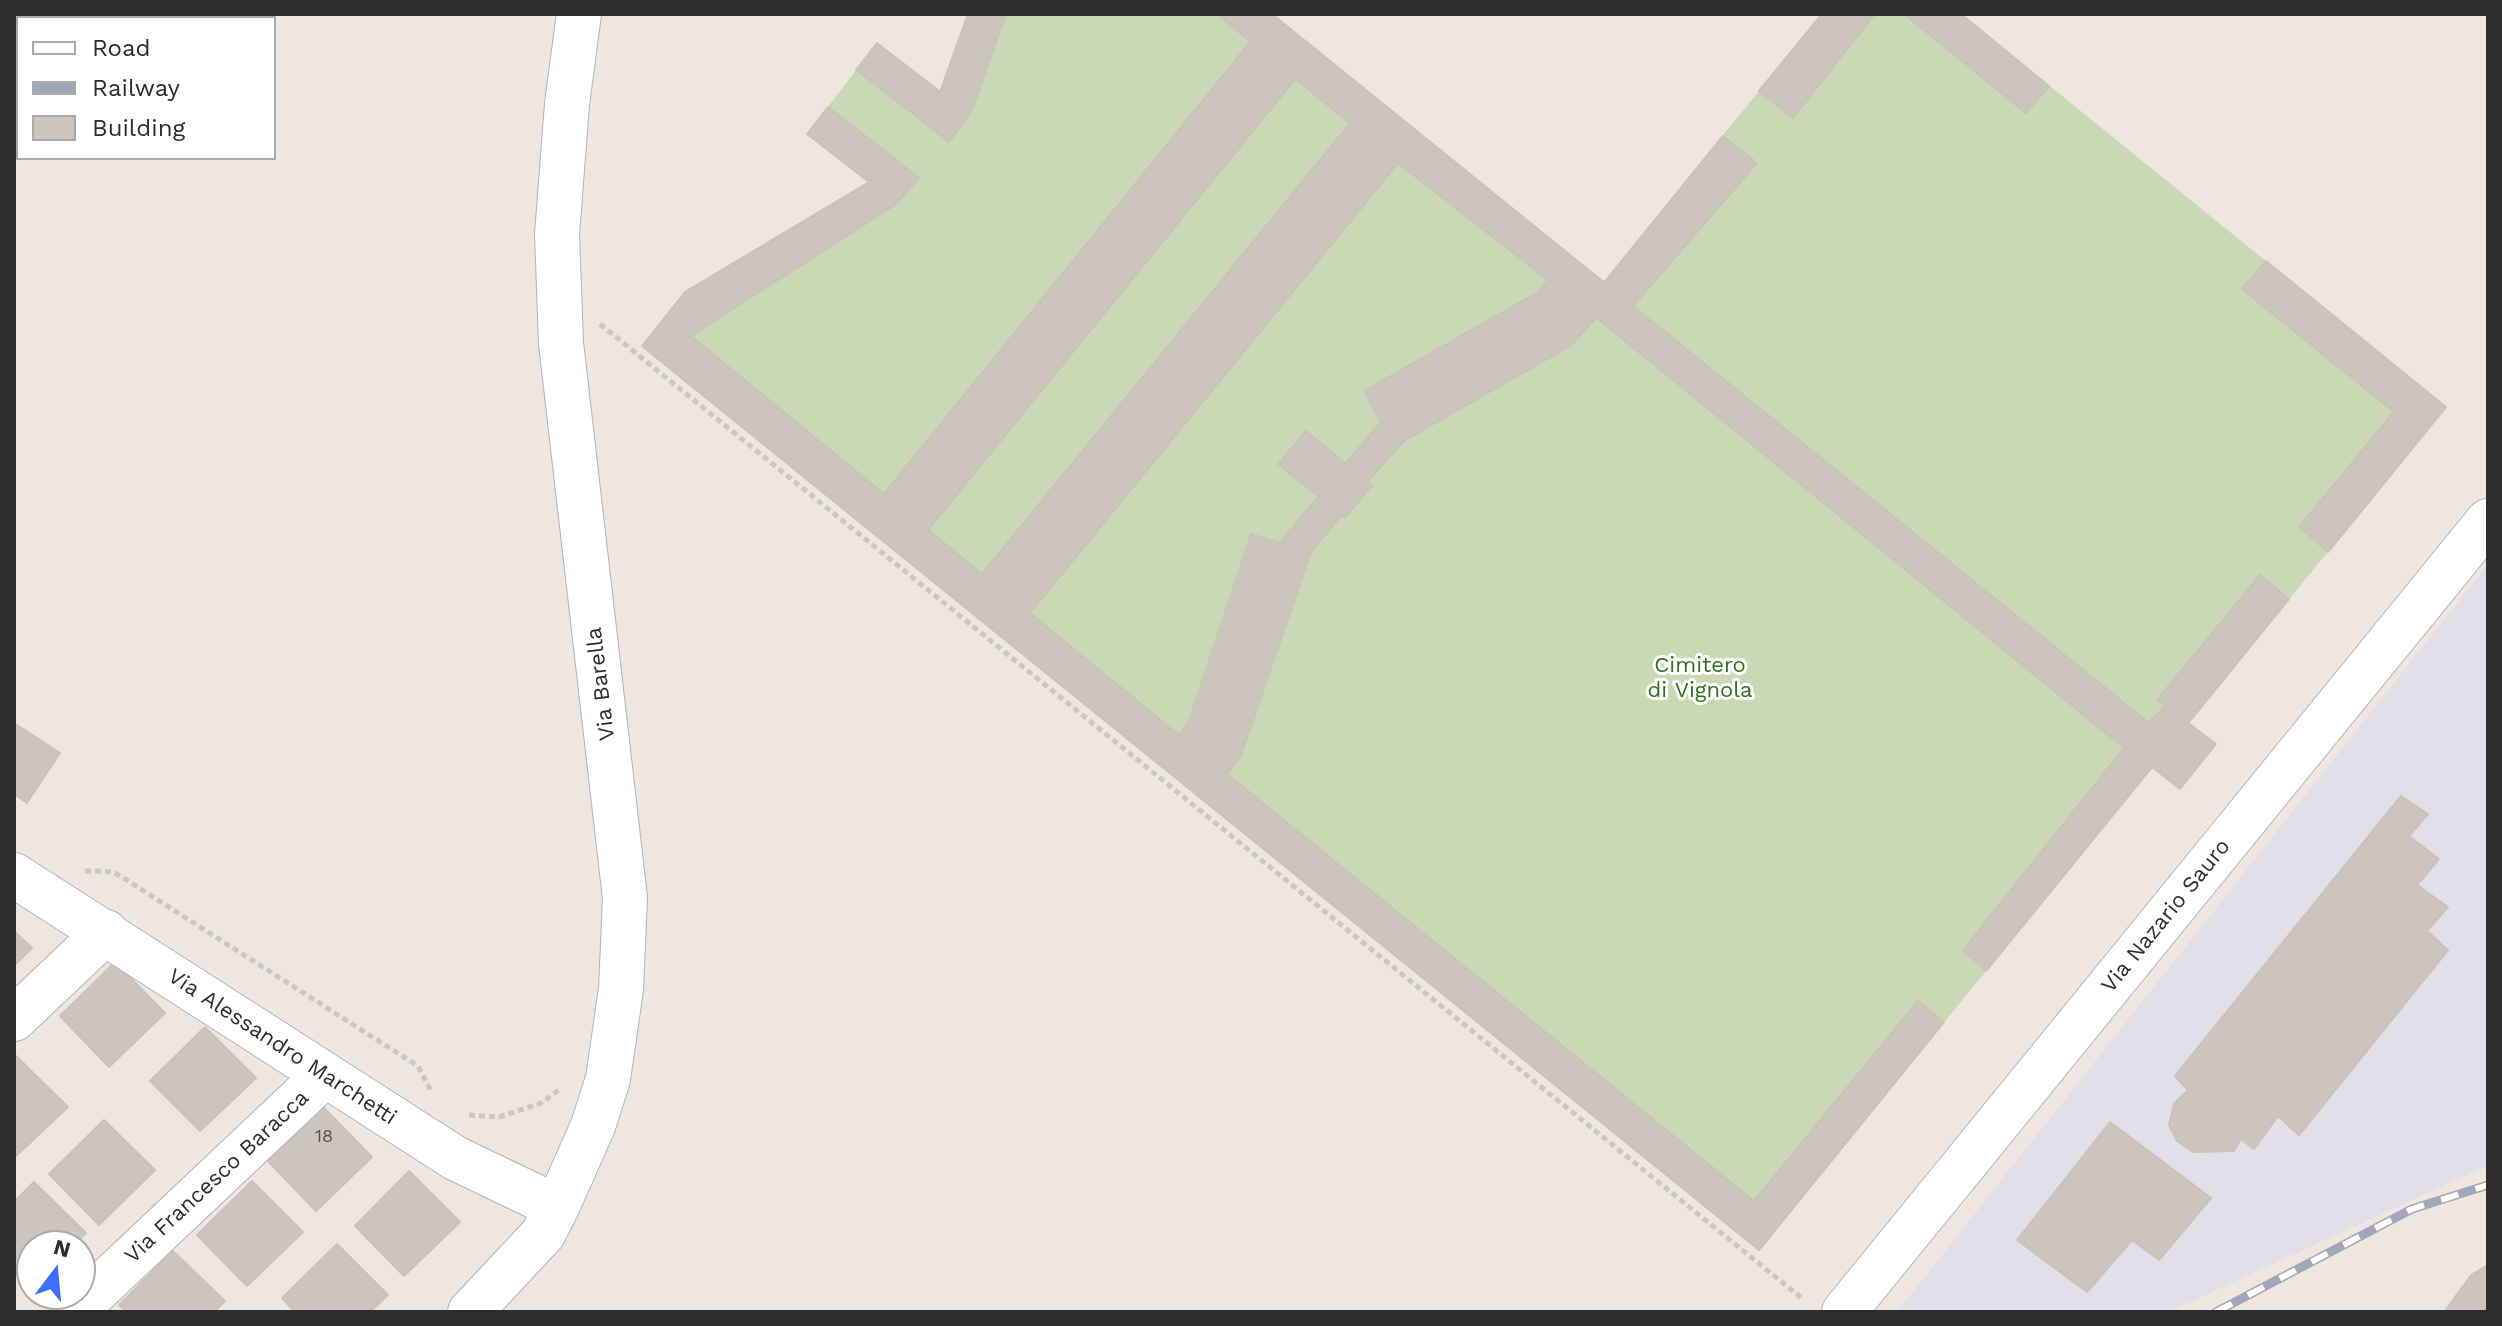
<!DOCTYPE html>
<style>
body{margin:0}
#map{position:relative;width:2502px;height:1326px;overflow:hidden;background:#efe7df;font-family:"Work Sans",sans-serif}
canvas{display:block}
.frame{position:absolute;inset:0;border:16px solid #2d2d2d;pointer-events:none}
.legend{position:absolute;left:16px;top:16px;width:260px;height:144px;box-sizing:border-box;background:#fff;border:2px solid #ababab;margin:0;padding:10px 14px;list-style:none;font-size:24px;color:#2d2d2d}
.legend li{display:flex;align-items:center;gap:16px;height:40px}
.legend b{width:40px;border:2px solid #ababab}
.north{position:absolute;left:16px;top:1230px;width:80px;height:80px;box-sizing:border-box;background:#fff;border:2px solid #ababab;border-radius:50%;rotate:16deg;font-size:22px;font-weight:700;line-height:32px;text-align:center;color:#2d2d2d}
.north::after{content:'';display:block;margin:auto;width:28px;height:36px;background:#3c6eff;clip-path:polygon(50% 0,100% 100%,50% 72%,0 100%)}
</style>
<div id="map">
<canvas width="2502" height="1326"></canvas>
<div class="frame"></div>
<ul class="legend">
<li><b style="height:10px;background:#fff"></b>Road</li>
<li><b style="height:10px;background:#a1a6b8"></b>Railway</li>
<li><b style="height:22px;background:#cbc5bd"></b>Building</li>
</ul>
<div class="north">N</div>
</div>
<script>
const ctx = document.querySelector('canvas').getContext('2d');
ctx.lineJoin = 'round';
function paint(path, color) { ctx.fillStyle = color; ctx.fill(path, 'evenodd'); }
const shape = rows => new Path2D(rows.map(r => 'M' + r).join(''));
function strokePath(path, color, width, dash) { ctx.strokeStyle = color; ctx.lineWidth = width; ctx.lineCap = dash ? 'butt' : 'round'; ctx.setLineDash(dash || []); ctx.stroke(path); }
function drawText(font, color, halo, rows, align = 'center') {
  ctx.font = font + ' "Work Sans",sans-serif'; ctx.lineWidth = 6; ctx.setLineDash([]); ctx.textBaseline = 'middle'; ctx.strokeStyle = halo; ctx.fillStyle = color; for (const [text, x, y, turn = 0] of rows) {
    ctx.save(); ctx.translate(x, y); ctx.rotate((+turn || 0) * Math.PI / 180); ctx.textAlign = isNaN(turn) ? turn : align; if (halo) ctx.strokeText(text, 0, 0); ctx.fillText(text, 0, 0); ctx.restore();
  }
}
const industrial = shape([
 [2488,564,2488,1165,2169,1312,1897,1312]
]);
const cemetery = shape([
 [968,14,1272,14,1603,282,1822,14,1961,14,2446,407,2189,722,2216,744,2180,789,2152,767,1759,1250,642,346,685,292,868,182,807,134,877,43,941,91]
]);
const building = shape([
 [968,14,1006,14,972,110,949,142,920,119,940,92,968,14],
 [1217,14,1272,14,2149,723,2165,706,2216,744,2180,789,2152,767,1986,971,1963,950,2124,748,1576,301,1563,318,1381,422,1364,391,1538,292,1548,280,1398,163,1217,14],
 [1822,14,1875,14,1793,118,1759,91,1822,14],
 [1904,14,1961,14,2049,86,2026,113,1904,14],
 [1251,41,1296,78,928,530,884,494,1251,41],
 [877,43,940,92,920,119,856,70,877,43],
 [828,107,890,155,869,182,807,134,828,107],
 [1351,122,1398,163,1030,613,982,574,1351,122],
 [1723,136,1757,163,1633,306,1604,283,1723,136],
 [890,155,919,178,895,205,691,336,1179,735,1754,1201,1918,1001,1944,1022,1759,1250,642,346,685,292,869,182,890,155],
 [2266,261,2446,407,2328,552,2299,527,2394,412,2242,289,2266,261],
 [1576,301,1596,318,1570,346,1404,441,1367,482,1345,464,1381,422,1563,318,1576,301],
 [1306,431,1372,485,1345,518,1278,464,1306,431],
 [1318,497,1341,516,1311,552,1240,758,1228,773,1206,756,1218,741,1280,543,1318,497],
 [1251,534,1280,543,1218,741,1206,756,1179,735,1189,721,1251,534],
 [2260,575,2289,599,2189,722,2157,700,2260,575],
 [14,723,60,753,27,803,14,794,14,723],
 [2401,796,2428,814,2409,836,2439,859,2417,885,2448,907,2427,931,2448,950,2299,1135,2278,1116,2254,1149,2241,1139,2234,1151,2193,1152,2177,1141,2169,1125,2174,1104,2188,1090,2175,1076,2401,796],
 [14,931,32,948,14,966,14,931],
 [115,962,165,1013,109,1067,60,1016,115,962],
 [205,1027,256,1078,200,1131,150,1081,205,1027],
 [16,1056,68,1107,14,1158,14,1058,16,1056],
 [322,1106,372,1157,316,1211,267,1160,322,1106],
 [104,1120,155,1170,99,1225,49,1174,104,1120],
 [2110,1122,2211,1198,2159,1260,2132,1240,2087,1292,2017,1240,2110,1122],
 [409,1171,460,1222,404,1276,355,1226,409,1171],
 [252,1181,303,1232,247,1286,197,1235,252,1181],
 [34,1182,86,1233,72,1246,32,1246,32,1284,29,1287,14,1271,14,1202,34,1182],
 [337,1244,388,1295,370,1312,295,1312,282,1298,337,1244],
 [173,1251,225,1301,214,1312,127,1312,119,1305,173,1251],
 [2488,1265,2488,1312,2445,1311,2471,1275,2488,1265]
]);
const path = shape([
 [600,324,1804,1300],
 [85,871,105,871,115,873,125,879,418,1066,431,1091],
 [469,1115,499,1117,541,1103,560,1089]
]);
const street = shape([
 [14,875,455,1158,557,1207],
 [14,1019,106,932],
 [74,1312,325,1075],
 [470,1312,543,1234,557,1207,593,1126,608,1079,621,989,625,898,561,343,557,235,567,104,579,14],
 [1844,1312,2488,521]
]);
const rail = shape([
 [2216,1312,2412,1209,2488,1185]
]);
const numberNames = [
 ["18",324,1137]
];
const parkNames = [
 ["Cimitero",1700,666],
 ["di Vignola",1700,691]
];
const streetNames = [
 ["Via Barella",601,684,-97],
 ["Via Nazario Sauro",2166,916,-51],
 ["Via Alessandro Marchetti",282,1047,33],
 ["Via Francesco Baracca",217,1177,-43]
];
paint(industrial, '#e1dfe7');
paint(cemetery, '#cad9b5');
paint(building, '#cbc5bd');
strokePath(building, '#cbc3b8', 2);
strokePath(street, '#afb3bd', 46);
strokePath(path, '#c8c8c8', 5, [6, 4]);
strokePath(street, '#fff', 44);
strokePath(rail, '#a1a6b8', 9);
strokePath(rail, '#fff', 6, [18]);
drawText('18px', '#545351', null, numberNames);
drawText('22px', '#306f18', '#fff', parkNames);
drawText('22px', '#2d2d2d', '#fff', streetNames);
</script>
